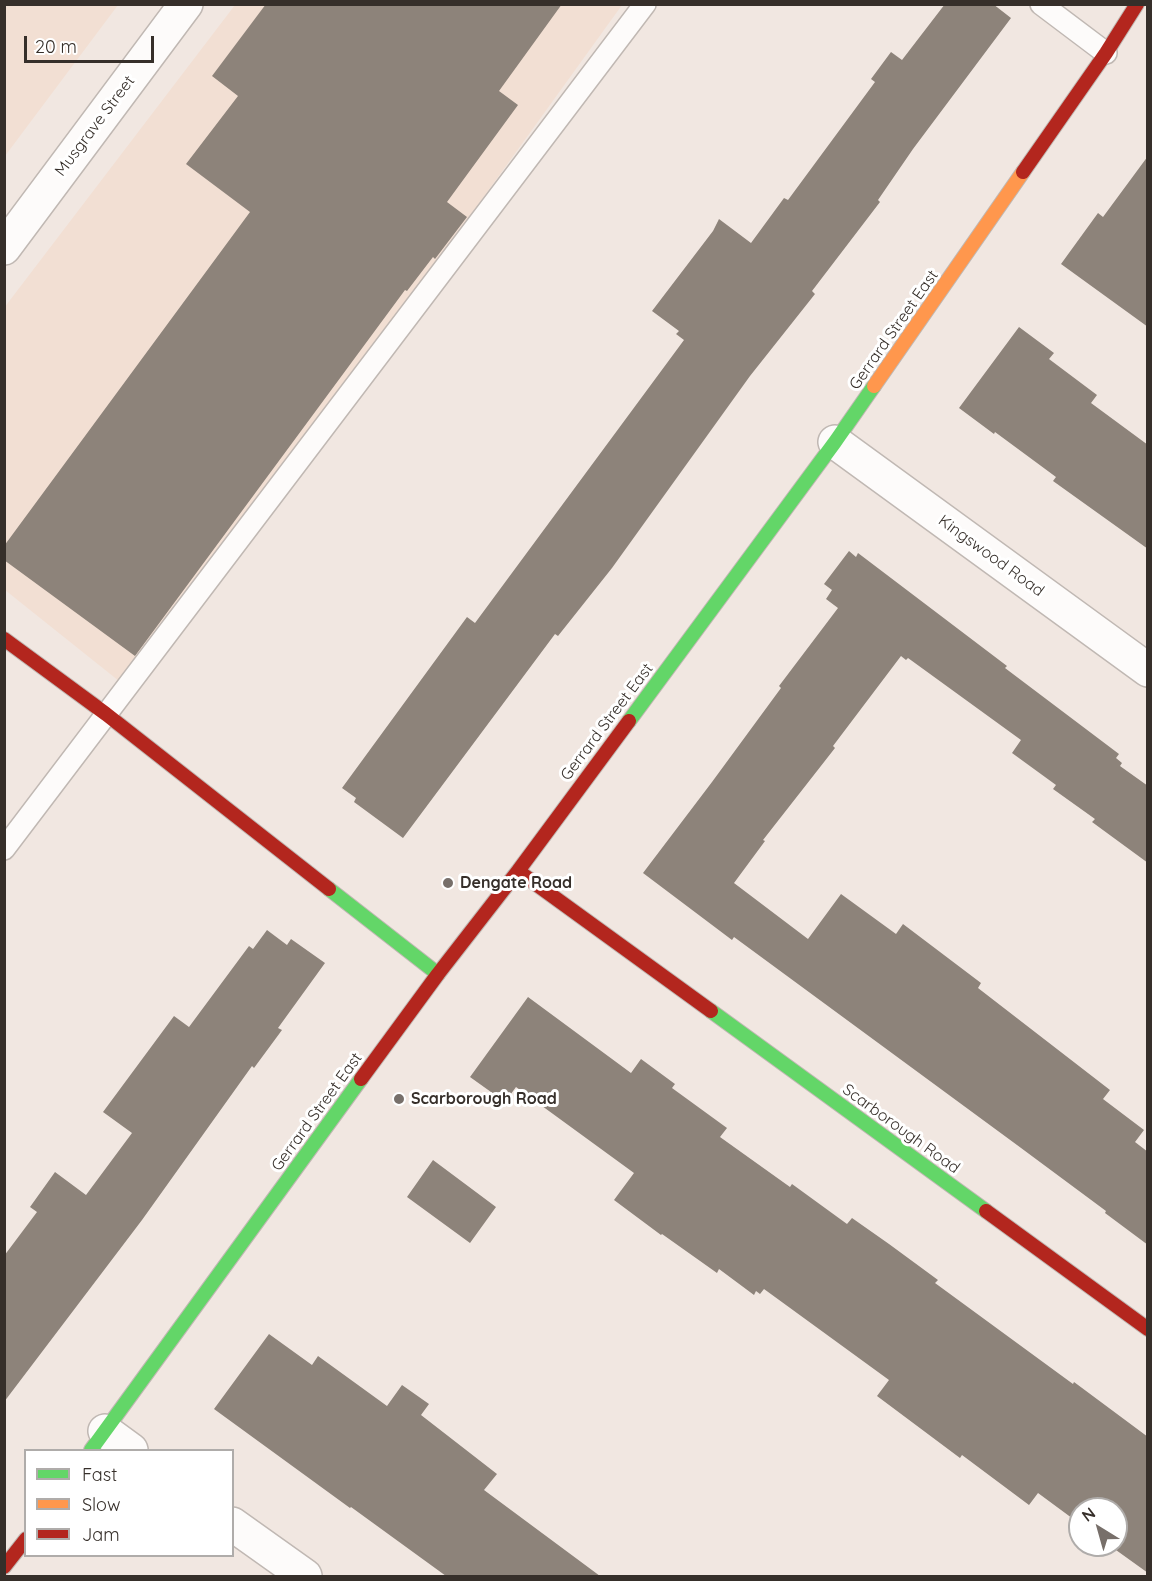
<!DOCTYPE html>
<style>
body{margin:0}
#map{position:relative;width:1152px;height:1581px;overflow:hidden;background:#f1e7e1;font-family:Quicksand,sans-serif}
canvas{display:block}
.frame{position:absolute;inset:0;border:6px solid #362f2a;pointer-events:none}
.legend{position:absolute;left:24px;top:1449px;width:210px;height:108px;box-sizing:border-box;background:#fff;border:2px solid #afacaa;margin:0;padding:8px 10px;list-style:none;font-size:18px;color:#362f2a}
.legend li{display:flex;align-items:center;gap:12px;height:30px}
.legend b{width:30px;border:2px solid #afacaa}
.north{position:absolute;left:1068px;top:1497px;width:60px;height:60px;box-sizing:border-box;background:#fff;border:2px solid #afacaa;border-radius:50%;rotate:323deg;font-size:16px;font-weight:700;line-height:24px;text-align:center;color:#362f2a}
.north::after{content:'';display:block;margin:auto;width:21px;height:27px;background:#776f6a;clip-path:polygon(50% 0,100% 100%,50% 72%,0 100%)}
.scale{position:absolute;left:24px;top:36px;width:130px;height:27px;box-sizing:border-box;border:3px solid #362f2a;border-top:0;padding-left:8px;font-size:18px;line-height:21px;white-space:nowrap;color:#362f2a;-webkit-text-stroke:4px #fff;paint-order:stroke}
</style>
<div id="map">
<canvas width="1152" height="1581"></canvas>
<div class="frame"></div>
<ul class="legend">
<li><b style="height:8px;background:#63d668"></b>Fast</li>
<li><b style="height:8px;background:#ff974d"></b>Slow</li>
<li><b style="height:8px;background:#b3261e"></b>Jam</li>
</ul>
<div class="north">N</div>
<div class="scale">20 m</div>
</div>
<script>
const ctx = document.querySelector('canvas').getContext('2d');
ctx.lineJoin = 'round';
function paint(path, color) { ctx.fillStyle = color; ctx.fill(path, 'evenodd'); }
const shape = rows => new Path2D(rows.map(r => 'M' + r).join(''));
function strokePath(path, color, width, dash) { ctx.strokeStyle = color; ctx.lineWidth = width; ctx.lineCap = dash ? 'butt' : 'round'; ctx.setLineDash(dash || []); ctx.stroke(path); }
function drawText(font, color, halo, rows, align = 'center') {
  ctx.font = font + ' Quicksand,sans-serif'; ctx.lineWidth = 6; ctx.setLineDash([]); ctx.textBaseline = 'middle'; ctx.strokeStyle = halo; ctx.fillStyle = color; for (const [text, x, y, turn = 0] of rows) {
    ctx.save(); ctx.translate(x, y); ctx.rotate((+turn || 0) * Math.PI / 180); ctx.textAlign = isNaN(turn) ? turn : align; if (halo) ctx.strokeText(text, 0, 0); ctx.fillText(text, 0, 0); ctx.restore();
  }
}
const built = shape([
 [5,4,118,5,5,156,4,5],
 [235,5,622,5,129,689,5,590,4,308]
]);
const building = shape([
 [266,4,562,4,499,91,518,105,447,202,467,217,435,259,433,257,407,291,405,290,135,656,4,560,4,546,250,212,186,164,238,96,212,76],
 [945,4,993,4,1011,18,913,149,878,200,880,202,812,291,815,294,750,376,612,568,558,636,555,634,403,838,354,802,356,798,342,788,467,617,475,623,684,340,676,334,679,331,652,311,713,231,719,219,751,243,784,198,788,200,875,82,871,79,891,52,902,60],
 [1148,156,1148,327,1061,264,1098,213,1103,217],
 [1019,327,1054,353,1049,359,1097,395,1091,403,1148,445,1148,549,1053,481,1056,477,995,432,994,434,959,408],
 [849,551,856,557,858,553,1007,666,1005,668,1119,754,1116,758,1122,763,1120,766,1148,786,1148,863,1092,822,1095,819,1053,789,1056,785,1012,753,1021,740,908,658,906,660,901,656,833,746,835,748,763,840,765,841,734,883,808,939,841,894,896,934,903,924,981,983,978,988,1110,1090,1103,1099,1144,1130,1135,1142,1148,1152,1148,1245,1105,1213,1106,1211,1017,1145,734,937,732,940,643,873,712,782,781,688,779,686,838,608,826,599,832,590,824,584],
 [267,930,287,945,291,939,325,963,278,1028,282,1030,254,1068,252,1066,142,1220,4,1402,4,1256,37,1212,30,1207,55,1172,86,1195,132,1133,103,1112,174,1016,189,1027,249,946,253,949],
 [528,997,631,1073,641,1059,675,1084,672,1088,727,1128,720,1137,790,1187,792,1184,847,1224,852,1218,889,1244,938,1280,935,1283,1073,1384,1074,1382,1148,1437,1148,1573,1109,1545,1116,1545,1116,1509,1080,1509,1080,1524,1038,1493,1029,1505,962,1455,960,1458,877,1396,889,1380,764,1289,760,1294,756,1291,754,1295,719,1269,717,1273,662,1234,661,1235,614,1200,634,1173,516,1087,505,1102,470,1077],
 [433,1160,496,1207,470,1243,407,1197],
 [269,1334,312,1365,318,1356,387,1406,402,1385,429,1404,421,1415,497,1474,484,1490,600,1576,446,1576,351,1507,350,1508,214,1409]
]);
const lane = shape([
 [1041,4,1106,53],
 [4,849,645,4]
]);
const street = shape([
 [4,248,186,4],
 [835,442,1148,670],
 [105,1431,131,1450],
 [232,1524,305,1576]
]);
const fast = shape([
 [629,721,835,442,874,386],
 [329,889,438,974],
 [711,1011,986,1211],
 [91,1450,361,1079]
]);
const slow = shape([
 [874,386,1023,172]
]);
const jam = shape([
 [1023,172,1106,53,1137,4],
 [4,639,106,714,329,889],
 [518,871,711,1011],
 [361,1079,438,974,518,871,629,721],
 [986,1211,1148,1329],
 [4,1567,26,1539]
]);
const markers = [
 [448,883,6,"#776f6a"],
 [399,1099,6,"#776f6a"]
];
const streetNames = [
 ["Musgrave Street",95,126,-53],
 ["Gerrard Street East",894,330,-55],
 ["Kingswood Road",991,556,36],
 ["Gerrard Street East",607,722,-53],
 ["Gerrard Street East",317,1112,-54],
 ["Scarborough Road",901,1129,36]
];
const poiNames = [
 ["Dengate Road",460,883],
 ["Scarborough Road",411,1099]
];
paint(built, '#f2dfd3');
paint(building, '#8d837a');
strokePath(lane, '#c0b8b3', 24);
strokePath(street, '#c0b8b3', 36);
strokePath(fast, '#c0b8b3', 16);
strokePath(slow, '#c0b8b3', 16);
strokePath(jam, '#c0b8b3', 16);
strokePath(lane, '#fdfbfa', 21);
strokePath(street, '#fdfbfa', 33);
strokePath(fast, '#63d668', 14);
strokePath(slow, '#ff974d', 14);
strokePath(jam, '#b3261e', 14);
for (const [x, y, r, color] of markers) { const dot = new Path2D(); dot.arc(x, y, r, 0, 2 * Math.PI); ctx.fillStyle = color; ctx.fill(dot); strokePath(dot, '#fff', 2); }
drawText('16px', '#362f2a', '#fff', streetNames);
drawText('bold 16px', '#362f2a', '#fff', poiNames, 'left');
</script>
